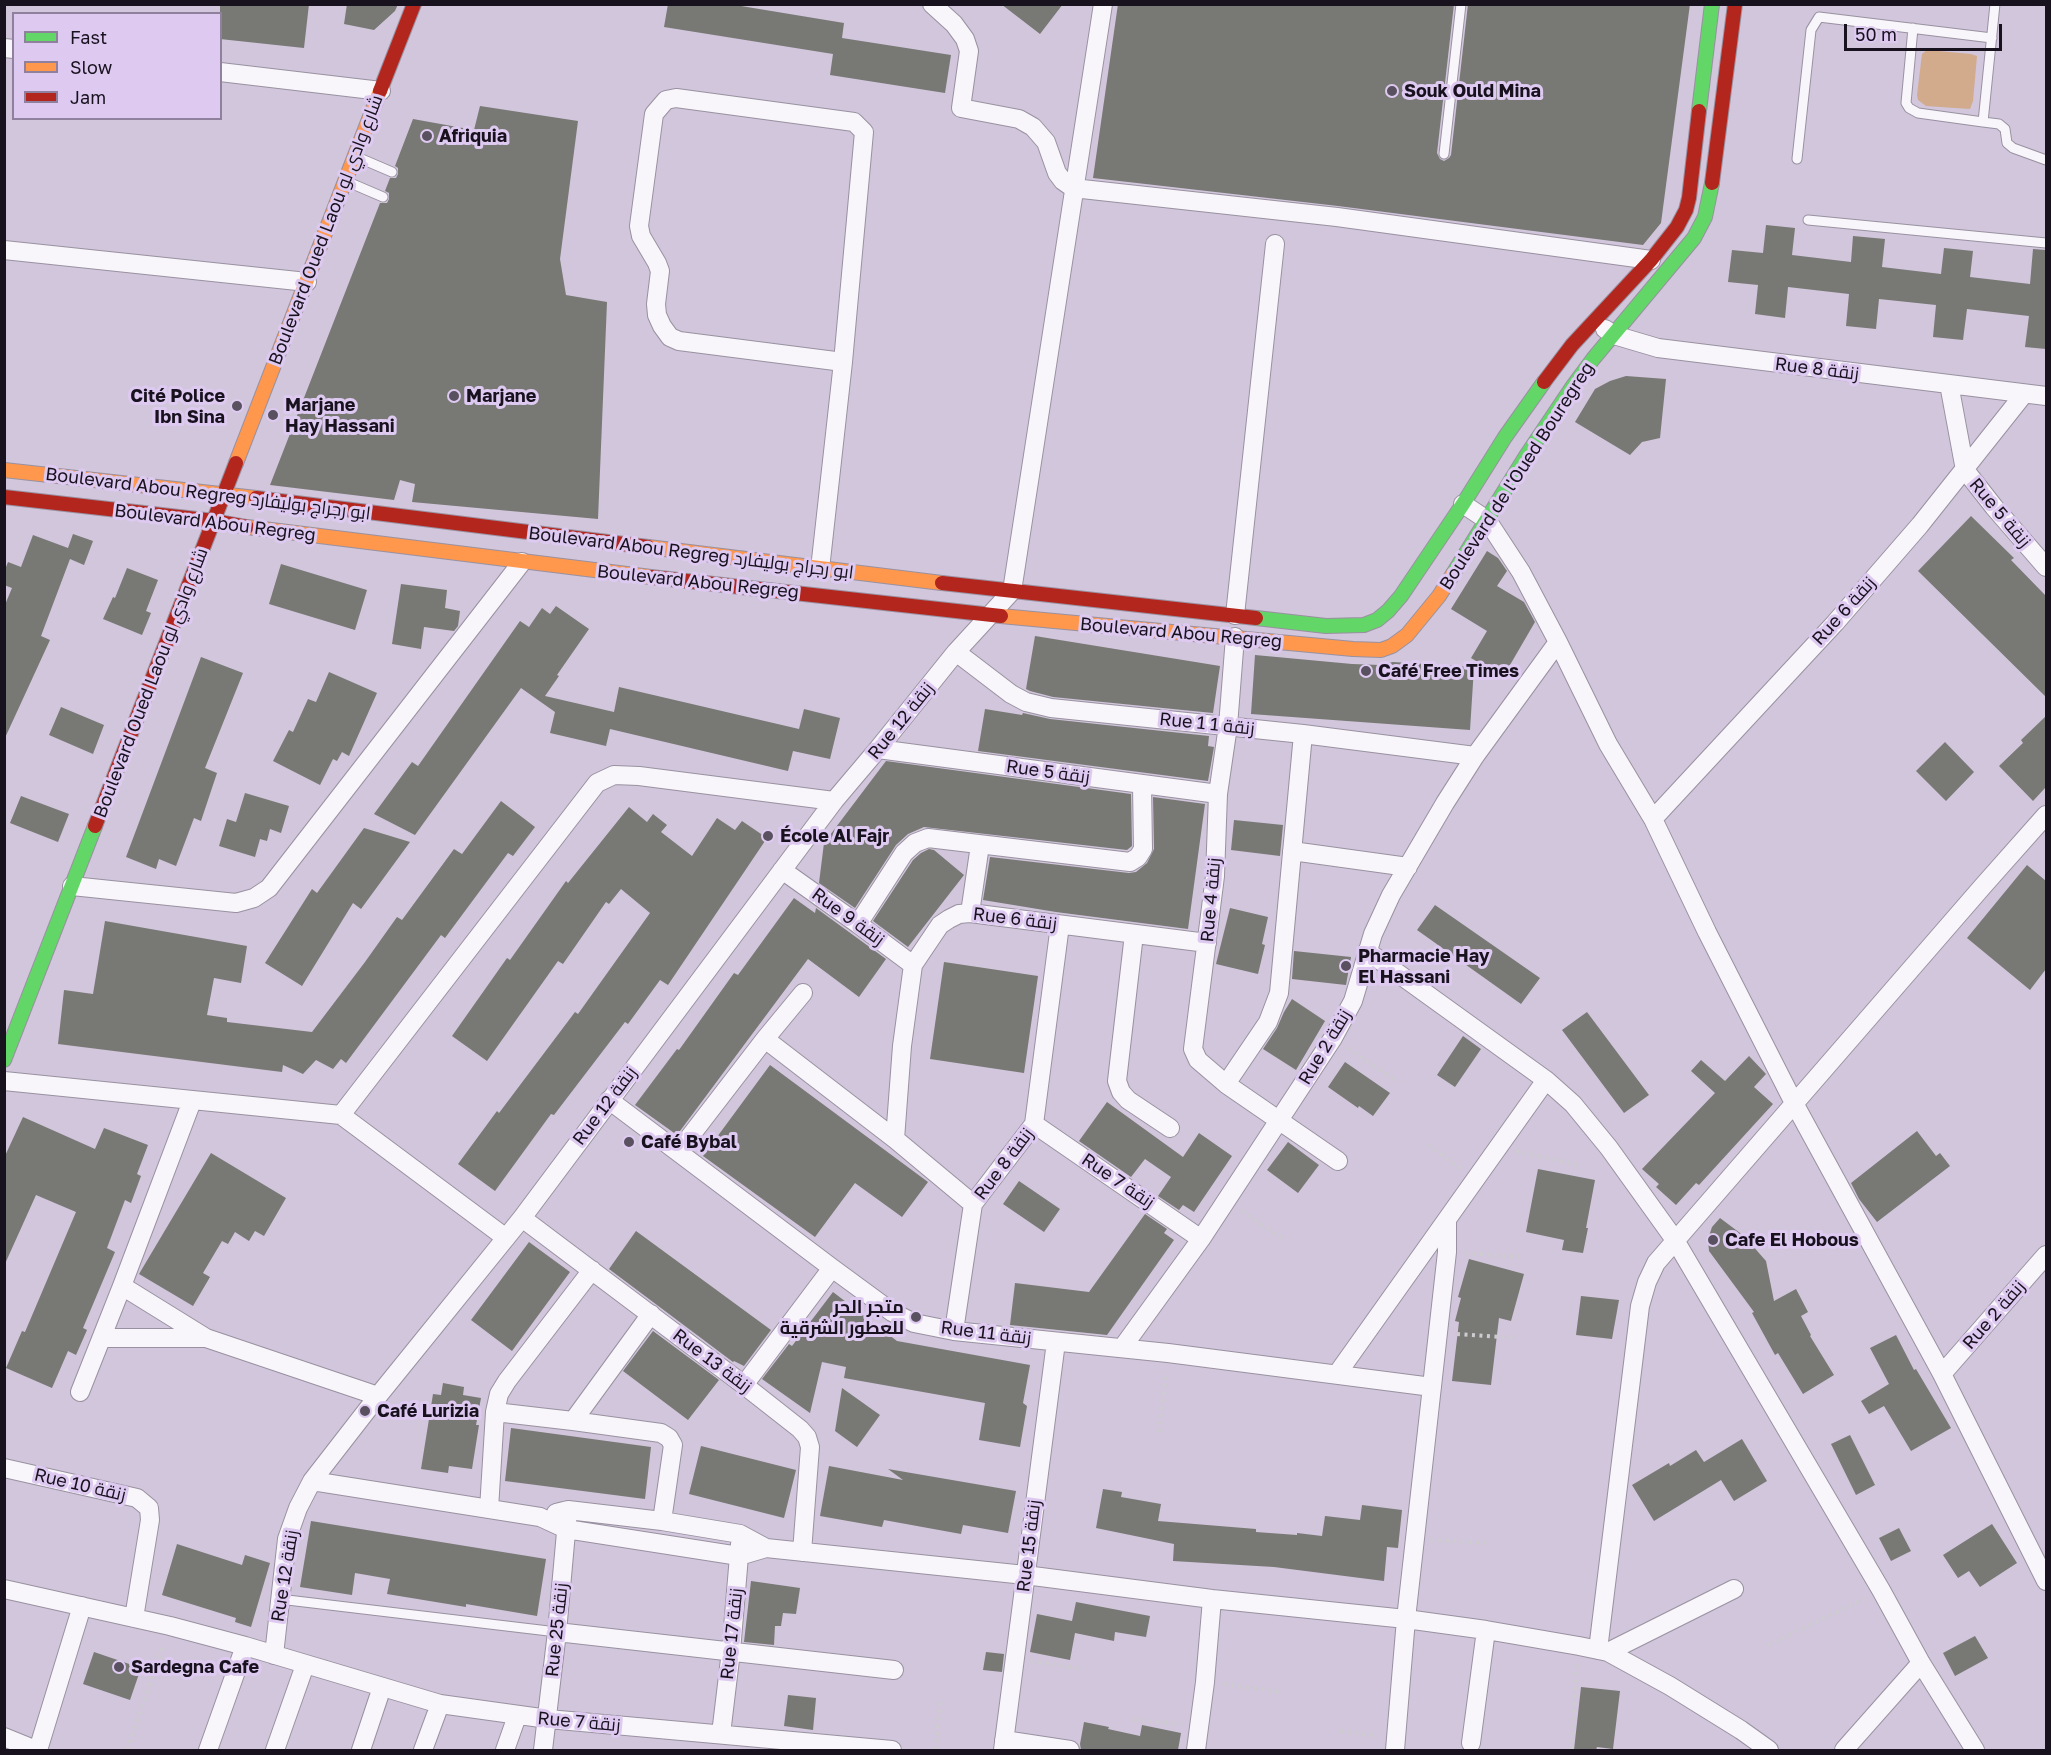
<!DOCTYPE html>
<meta charset="utf-8">
<style>
body{margin:0}
#map{position:relative;width:2051px;height:1755px;overflow:hidden;background:#d1c6db;font-family:"Golos Text",sans-serif}
canvas{display:block}
.frame{position:absolute;inset:0;border:6px solid #18111e;pointer-events:none}
.legend{position:absolute;left:12px;top:12px;width:210px;height:108px;box-sizing:border-box;background:#decaf1;border:2px solid #8f809d;margin:0;padding:8px 10px;list-style:none;font-size:18px;color:#18111e}
.legend li{display:flex;align-items:center;gap:12px;height:30px}
.legend b{width:30px;border:2px solid #8f809d}
.scale{position:absolute;left:1844px;top:24px;width:158px;height:27px;box-sizing:border-box;border:3px solid #18111e;border-top:0;padding-left:8px;font-size:18px;line-height:21px;white-space:nowrap;color:#18111e;-webkit-text-stroke:4px #decaf1;paint-order:stroke}
</style>
<div id="map">
<canvas width="2051" height="1755"></canvas>
<div class="frame"></div>
<ul class="legend">
<li><b style="height:8px;background:#63d668"></b>Fast</li>
<li><b style="height:8px;background:#ff974d"></b>Slow</li>
<li><b style="height:8px;background:#b3261e"></b>Jam</li>
</ul>
<div class="scale">50 m</div>
</div>
<script>
const ctx = document.querySelector('canvas').getContext('2d');
ctx.lineJoin = 'round';
function paint(path, color) { ctx.fillStyle = color; ctx.fill(path, 'evenodd'); }
const shape = rows => new Path2D(rows.map(r => 'M' + r).join(''));
function strokePath(path, color, width, dash) { ctx.strokeStyle = color; ctx.lineWidth = width; ctx.lineCap = dash ? 'butt' : 'round'; ctx.setLineDash(dash || []); ctx.stroke(path); }
function drawText(font, color, halo, rows, align = 'center') {
  ctx.font = font + ' "Golos Text",Cairo,sans-serif'; ctx.lineWidth = 6; ctx.setLineDash([]); ctx.textBaseline = 'middle'; ctx.strokeStyle = halo; ctx.fillStyle = color; for (const [text, x, y, turn = 0] of rows) {
    ctx.save(); ctx.translate(x, y); ctx.rotate((+turn || 0) * Math.PI / 180); ctx.textAlign = isNaN(turn) ? turn : align; if (halo) ctx.strokeText(text, 0, 0); ctx.fillText(text, 0, 0); ctx.restore();
  }
}
const green = shape([
 [1927,50,1971,54,1977,56,1973,101,1970,109,1926,106,1918,100,1917,95,1922,54]
]);
const building = shape([
 [220,4,309,4,304,48,220,39],
 [347,4,398,4,395,11,374,30,344,24],
 [668,4,729,4,844,23,842,38,951,55,945,93,830,75,833,54,664,27],
 [1001,4,1063,4,1040,34],
 [1118,4,1454,4,1437,153,1440,159,1444,161,1449,158,1451,155,1468,4,1690,4,1661,223,1643,245,1338,206,1093,178],
 [480,106,578,121,560,259,566,295,607,302,598,519,412,502,415,484,400,480,394,500,270,485,380,203,387,203,389,199,389,193,385,191,390,178,396,178,398,174,398,168,395,166,413,119,474,130],
 [1766,225,1795,228,1792,255,1851,262,1853,236,1885,239,1882,267,1941,274,1944,248,1973,251,1970,277,2030,284,2033,249,2046,250,2046,349,2025,347,2029,316,1967,309,1963,340,1933,337,1936,305,1879,299,1876,329,1846,326,1849,294,1788,287,1785,318,1755,314,1758,285,1728,282,1732,250,1763,253],
 [1626,376,1666,379,1660,438,1642,442,1630,455,1575,422,1595,389,1610,381],
 [1971,516,2014,558,2011,560,2046,596,2046,697,1918,571],
 [73,534,93,541,84,565,70,559,41,636,50,640,4,740,4,607,12,588,4,585,4,572,8,562,21,567,33,535,68,548],
 [1487,551,1498,558,1507,571,1497,586,1524,602,1535,622,1503,677,1471,658,1487,631,1451,609],
 [281,564,367,590,355,630,269,604],
 [127,568,158,580,146,611,151,613,142,635,103,619,113,597,115,598],
 [401,584,447,590,445,608,460,611,458,626,454,631,424,627,421,649,392,644],
 [556,606,589,629,557,675,559,676,545,696,614,712,619,687,799,729,804,709,840,718,830,759,793,751,788,771,610,729,606,746,550,733,555,712,521,688,415,835,374,814,412,762,418,766,520,621,529,627,542,608,550,614],
 [1035,636,1220,666,1213,713,1053,697,1030,691,1026,689],
 [1255,655,1352,664,1380,665,1393,662,1474,667,1470,730,1251,714],
 [201,657,243,673,205,768,217,773,201,821,194,818,176,866,159,859,156,869,126,857],
 [329,672,377,693,349,756,342,752,337,761,333,759,320,785,273,761,289,730,293,732,308,699,316,702],
 [61,707,104,725,93,754,49,735],
 [985,709,1022,715,1023,713,1050,719,1209,736,1208,746,1214,747,1208,781,978,751],
 [2046,716,2046,787,2033,801,1999,766,2023,743,2021,740],
 [1945,742,1974,772,1946,801,1916,771],
 [886,761,1131,794,1132,846,1127,850,924,827,908,834,896,845,855,908,819,883,824,843],
 [245,793,289,806,281,833,270,829,267,841,260,839,255,857,219,846,227,819,236,822],
 [21,796,69,814,58,842,10,823],
 [1153,797,1205,804,1188,929,1056,912,983,900,990,857,1129,873,1136,872,1147,863,1154,849],
 [501,801,535,827,513,856,508,853,445,938,441,935,346,1063,341,1059,333,1069,316,1060,303,1074,283,1065,282,1072,58,1044,64,990,93,994,105,921,247,946,241,983,214,978,207,1015,227,1018,227,1022,312,1032,365,962,397,917,402,920,454,849,462,854],
 [629,807,647,822,653,814,667,825,661,832,692,856,717,818,735,830,742,821,767,838,668,985,660,980,628,1024,625,1022,554,1115,551,1114,495,1191,458,1164,497,1111,499,1113,575,1012,578,1014,650,913,621,889,609,904,606,902,563,964,558,961,487,1061,452,1036,507,958,510,960,566,881,568,883],
 [1234,820,1283,825,1280,856,1231,850],
 [364,828,410,842,361,909,353,903,302,986,265,963,312,889,317,893],
 [929,849,934,850,964,875,908,947,873,921,913,860,921,853],
 [2027,865,2046,881,2046,969,2030,990,1967,938],
 [794,898,815,913,816,908,886,959,859,997,808,959,677,1135,635,1105,677,1049,679,1050,734,973,738,975],
 [1435,905,1540,978,1521,1004,1417,930],
 [1230,908,1268,917,1262,944,1265,945,1258,974,1216,964],
 [1294,951,1351,957,1346,985,1292,979],
 [944,962,1038,976,1024,1073,930,1059],
 [1292,999,1325,1021,1296,1070,1263,1049,1277,1028,1284,1012],
 [1587,1012,1649,1095,1624,1113,1562,1030],
 [1463,1036,1481,1049,1455,1087,1437,1075],
 [1749,1056,1766,1074,1754,1087,1773,1104,1699,1185,1696,1183,1676,1205,1656,1187,1659,1184,1642,1169,1715,1093,1691,1071,1701,1060,1725,1081],
 [1345,1062,1390,1093,1373,1116,1359,1106,1358,1108,1328,1087],
 [770,1065,928,1182,902,1217,855,1183,815,1237,703,1156],
 [1107,1102,1183,1157,1199,1133,1232,1156,1194,1212,1183,1205,1179,1210,1158,1196,1171,1177,1145,1159,1131,1177,1079,1141],
 [23,1117,95,1149,104,1128,148,1145,137,1174,141,1176,131,1203,125,1200,107,1248,115,1252,83,1328,87,1330,76,1355,68,1351,52,1388,6,1368,22,1331,25,1332,76,1212,36,1195,4,1266,4,1158],
 [1917,1131,1936,1156,1940,1153,1950,1166,1877,1222,1859,1199,1851,1183],
 [1288,1142,1319,1165,1298,1193,1267,1170],
 [211,1153,286,1198,264,1236,255,1231,249,1241,235,1232,228,1244,222,1241,203,1273,210,1277,193,1306,139,1274],
 [1538,1169,1595,1180,1586,1228,1588,1228,1583,1253,1562,1250,1564,1240,1526,1232],
 [1019,1181,1060,1209,1044,1232,1003,1204],
 [1145,1214,1167,1229,1164,1233,1174,1240,1107,1335,1010,1325,1015,1283,1089,1292],
 [1720,1218,1744,1236,1766,1261,1774,1301,1796,1289,1808,1312,1801,1316,1811,1335,1810,1336,1834,1375,1803,1394,1778,1353,1775,1355,1752,1313,1754,1312,1709,1251,1708,1239,1712,1227],
 [636,1231,771,1330,744,1366,734,1361,733,1362,609,1269],
 [529,1242,570,1272,512,1351,471,1320],
 [1469,1259,1524,1274,1511,1321,1499,1318,1491,1385,1452,1381,1459,1322,1455,1321,1461,1298,1458,1297],
 [833,1292,897,1341,1030,1365,1023,1403,1027,1406,1020,1447,979,1440,985,1403,844,1378,846,1367,822,1362,810,1413,762,1379,789,1344,792,1346],
 [1581,1296,1619,1300,1612,1339,1576,1335],
 [653,1331,719,1380,688,1420,623,1371],
 [1896,1335,1914,1370,1916,1369,1951,1428,1911,1451,1884,1406,1869,1414,1861,1401,1889,1384,1870,1348],
 [443,1383,464,1387,463,1395,481,1398,476,1425,479,1425,472,1469,449,1466,448,1473,421,1469,433,1394,441,1395],
 [842,1388,880,1415,857,1447,835,1431],
 [511,1428,651,1447,645,1499,505,1481],
 [1850,1435,1875,1485,1856,1495,1831,1444],
 [1742,1439,1767,1481,1734,1501,1721,1480,1654,1521,1632,1485,1669,1463,1670,1466,1696,1450,1704,1462],
 [701,1446,796,1470,784,1518,689,1494],
 [829,1466,903,1480,888,1469,1016,1491,1008,1533,963,1525,961,1534,884,1520,882,1527,820,1516],
 [1103,1489,1122,1492,1121,1497,1161,1504,1158,1521,1256,1529,1256,1532,1297,1535,1297,1533,1322,1536,1325,1516,1360,1520,1362,1505,1402,1510,1398,1548,1387,1547,1384,1581,1274,1567,1173,1561,1174,1544,1096,1528],
 [311,1521,546,1559,537,1616,466,1604,466,1607,387,1594,390,1579,355,1573,352,1595,300,1587],
 [1992,1524,2017,1563,1980,1587,1969,1571,1958,1578,1943,1555],
 [1899,1528,1911,1551,1891,1561,1879,1538],
 [177,1544,242,1565,245,1555,270,1563,251,1627,235,1622,236,1618,162,1595],
 [751,1581,800,1588,796,1614,783,1613,781,1626,775,1626,774,1645,744,1642],
 [1076,1602,1150,1616,1146,1637,1115,1632,1114,1641,1075,1633,1070,1660,1030,1652,1037,1614,1072,1621],
 [1975,1636,1988,1658,1955,1676,1943,1653],
 [94,1652,141,1668,130,1700,83,1684],
 [986,1652,1004,1654,1002,1672,983,1670],
 [1581,1687,1620,1691,1613,1749,1597,1747,1596,1750,1574,1750],
 [788,1695,816,1698,813,1730,784,1726],
 [1084,1722,1109,1727,1108,1729,1140,1736,1142,1725,1181,1733,1178,1750,1081,1750,1080,1744]
]);
const path = shape([
 [1348,1048,1398,1082],
 [1428,1145,1462,1169],
 [1516,1151,1582,1166],
 [1242,1211,1286,1241],
 [1465,1253,1521,1257],
 [1457,1334,1516,1338],
 [1159,1432,1166,1372],
 [1431,1540,1490,1543],
 [1768,1645,1864,1599],
 [1031,1661,1083,1669],
 [1224,1684,1282,1692],
 [1134,1720,1181,1724],
 [1340,1731,1378,1736],
 [127,1750,164,1644],
 [936,1750,940,1701],
 [1571,1750,1577,1664]
]);
const lane = shape([
 [1913,28,1906,103,1909,108,1918,113,1983,122,1995,4],
 [1983,122,1999,124,2005,129,2007,143,2013,148,2046,160],
 [1444,154,1461,4],
 [357,157,392,172],
 [1797,159,1811,30,1819,17,1992,38],
 [348,182,383,197],
 [1808,220,2046,243],
 [279,1599,557,1632]
]);
const street = shape([
 [932,4,954,24,965,39,969,51,961,108,1019,119,1033,127,1046,142,1057,173,1063,181,1073,188,1337,217,1651,260],
 [4,48,14,49],
 [220,72,381,91],
 [4,250,307,282],
 [1605,329,1614,335,1658,348,2046,396],
 [1949,384,1965,470,1994,507,2046,567],
 [1463,504,1487,520,1521,572,1558,642,1608,744,1653,819,1707,932,1794,1103,1942,1374,2046,1581],
 [820,569,843,362,864,132,854,122,676,98,666,100,654,114,639,226,641,236,657,263,660,271,656,304,657,315,662,326,670,337,679,341,843,362],
 [1235,615,1275,244],
 [1235,637,1228,726,1218,794,1215,876,1193,1049,1198,1060,1226,1084,1338,1161],
 [956,652,1011,694,1026,702,1051,708,1303,734,1475,756],
 [878,749,1218,794],
 [1653,819,1835,623,1920,525,2024,394],
 [1292,851,1408,867],
 [782,870,858,924,913,965],
 [72,886,236,903,254,898,269,888,522,562],
 [970,913,980,845],
 [858,924,904,853,915,843,928,838,1130,862,1138,857,1143,849,1142,785],
 [1134,934,1117,1081,1121,1092,1128,1100,1170,1128],
 [1367,951,1546,1080,1573,1104,1609,1148,1675,1240,1881,1590,1921,1663,1975,1750],
 [765,1039,895,1139,973,1204],
 [4,1081,341,1115,506,1238],
 [1226,1084,1268,1022,1279,993,1303,734],
 [609,1100,832,1268,892,1312,914,1323,954,1331,1168,1353,1432,1387],
 [341,1115,597,783,614,775,639,776,834,801],
 [1034,1124,1201,1239],
 [895,1139,902,1046,913,965,940,925,949,919,959,914,970,913,1207,943],
 [678,1152,765,1039,803,993],
 [522,1218,744,1385,800,1429,807,1437,810,1447,802,1552],
 [122,1286,206,1338,378,1396],
 [954,1331,973,1204,1034,1124,1060,925],
 [102,1338,204,1338],
 [1122,1348,1201,1239,1333,1038,1353,1001,1373,934,1391,895,1445,803,1475,756,1558,642],
 [1337,1374,1546,1080],
 [1942,1374,2046,1255],
 [744,1385,832,1268],
 [80,1392,122,1286,192,1101],
 [495,1412,573,1421,661,1433,669,1438,673,1445,662,1521],
 [573,1421,651,1314],
 [4,1468,137,1498,149,1508,150,1520,134,1618],
 [312,1481,540,1517,566,1529,739,1556,766,1548,1025,1575,1212,1599,1406,1619,1486,1630,1579,1646,1608,1652,1670,1686,1741,1730,1769,1750],
 [489,1509,495,1412,499,1394,507,1381,592,1270],
 [556,1513,568,1510,662,1521,740,1534,766,1548],
 [4,1589,170,1626,245,1646,440,1704,548,1719,892,1750],
 [557,1632,894,1670],
 [1598,1650,1640,1306,1647,1282,1656,1263,1983,886,2046,815],
 [1608,1652,1734,1589],
 [274,1655,287,1539,298,1508,312,1481,378,1396,522,1218,834,801,878,749,956,652,1012,591,1103,4],
 [721,1734,731,1651,740,1544],
 [4,1737,36,1750],
 [1004,1740,1070,1750],
 [1471,1743,1486,1630],
 [38,1750,82,1606],
 [208,1750,245,1646],
 [275,1750,305,1665],
 [361,1750,382,1687],
 [423,1750,440,1704],
 [505,1750,517,1716],
 [543,1750,557,1632,568,1510],
 [1003,1750,1056,1342],
 [1196,1750,1205,1682,1212,1599],
 [1395,1750,1406,1619,1447,1252,1447,1222],
 [1844,1750,1921,1663]
]);
const fast = shape([
 [1699,111,1712,4],
 [1453,574,1526,456,1573,386,1593,359,1694,238,1705,217,1712,183],
 [1256,618,1326,626,1364,625,1377,620,1388,611,1401,596,1463,504,1505,437,1544,382],
 [4,1060,95,826]
]);
const slow = shape([
 [236,463,380,91],
 [4,470,256,498],
 [247,527,651,577],
 [648,547,942,583],
 [1001,616,1353,649,1381,650,1392,646,1407,635,1439,596,1453,574]
]);
const jam = shape([
 [380,91,414,4],
 [1712,183,1735,4],
 [1544,382,1572,345,1651,260,1677,227,1686,210,1689,198,1699,111],
 [4,497,214,521,247,527],
 [256,498,648,547],
 [651,577,1001,616],
 [942,583,1256,618],
 [95,826,236,463]
]);
const markers = [
 [1392,91,6,"#595060"],
 [427,136,6,"#595060"],
 [454,396,6,"#595060"],
 [237,406,6,"#595060"],
 [273,415,6,"#595060"],
 [1366,671,6,"#595060"],
 [768,836,6,"#595060"],
 [1346,966,6,"#595060"],
 [629,1142,6,"#595060"],
 [1713,1240,6,"#595060"],
 [916,1317,6,"#595060"],
 [365,1411,6,"#595060"],
 [119,1667,6,"#595060"]
];
const poiNames = [
 ["Souk Ould Mina",1404,91],
 ["Afriquia",439,136],
 ["Cité Police",225,396,"right"],
 ["Ibn Sina",225,417,"right"],
 ["Marjane",466,396],
 ["Marjane",285,405],
 ["Hay Hassani",285,426],
 ["Café Free Times",1378,671],
 ["École Al Fajr",780,836],
 ["Pharmacie Hay",1358,956],
 ["El Hassani",1358,977],
 ["Café Bybal",641,1142],
 ["Cafe El Hobous",1725,1240],
 ["متجر الحر",904,1307,"right"],
 ["للعطور الشرقية",904,1328,"right"],
 ["Café Lurizia",377,1411],
 ["Sardegna Cafe",131,1667]
];
const streetNames = [
 ["Boulevard Oued Laou شارع وادي لو",326,230,-69],
 ["Rue 8 زنقة",1817,369,7],
 ["Boulevard de l'Oued Bouregreg",1517,476,-57],
 ["Boulevard Abou Regreg ابو رجراج بوليفارد",208,494,7],
 ["Rue 5 زنقة",2000,513,50],
 ["Boulevard Abou Regreg",215,523,7],
 ["Boulevard Abou Regreg ابو رجراج بوليفارد",691,553,7],
 ["Boulevard Abou Regreg",698,582,6],
 ["Rue 6 زنقة",1844,611,-48],
 ["Boulevard Abou Regreg",1181,633,5],
 ["Boulevard Oued Laou شارع وادي لو",151,683,-69],
 ["Rue 12 زنقة",901,721,-51],
 ["Rue 1 زنقة 1",1207,724,6],
 ["Rue 5 زنقة",1048,772,8],
 ["Rue 4 زنقة",1211,900,-85],
 ["Rue 9 زنقة",848,917,36],
 ["Rue 6 زنقة",1015,919,7],
 ["Rue 2 زنقة",1325,1047,-59],
 ["Rue 12 زنقة",605,1106,-53],
 ["Rue 8 زنقة",1004,1164,-53],
 ["Rue 7 زنقة",1118,1181,34],
 ["Rue 2 زنقة",1994,1315,-49],
 ["Rue 11 زنقة",986,1333,7],
 ["Rue 13 زنقة",712,1361,37],
 ["Rue 10 زنقة",80,1485,13],
 ["Rue 15 زنقة",1029,1546,-83],
 ["Rue 12 زنقة",285,1576,-81],
 ["Rue 25 زنقة",557,1630,-84],
 ["Rue 17 زنقة",732,1634,-84],
 ["Rue 7 زنقة",579,1722,5]
];
paint(green, '#d2aa8c');
paint(building, '#787875');
strokePath(lane, '#9991a1', 11);
strokePath(street, '#9991a1', 20);
strokePath(fast, '#9991a1', 16);
strokePath(slow, '#9991a1', 16);
strokePath(jam, '#9991a1', 16);
strokePath(path, '#cecbd1', 4, [3, 4.5]);
strokePath(lane, '#f8f6fa', 9);
strokePath(street, '#f8f6fa', 18);
strokePath(fast, '#63d668', 14);
strokePath(slow, '#ff974d', 14);
strokePath(jam, '#b3261e', 14);
for (const [x, y, r, color] of markers) { const dot = new Path2D(); dot.arc(x, y, r, 0, 2 * Math.PI); ctx.fillStyle = color; ctx.fill(dot); strokePath(dot, '#decaf1', 2); }
drawText('bold 18px', '#18111e', '#decaf1', poiNames, 'left');
drawText('18px', '#18111e', '#decaf1', streetNames);
</script>
